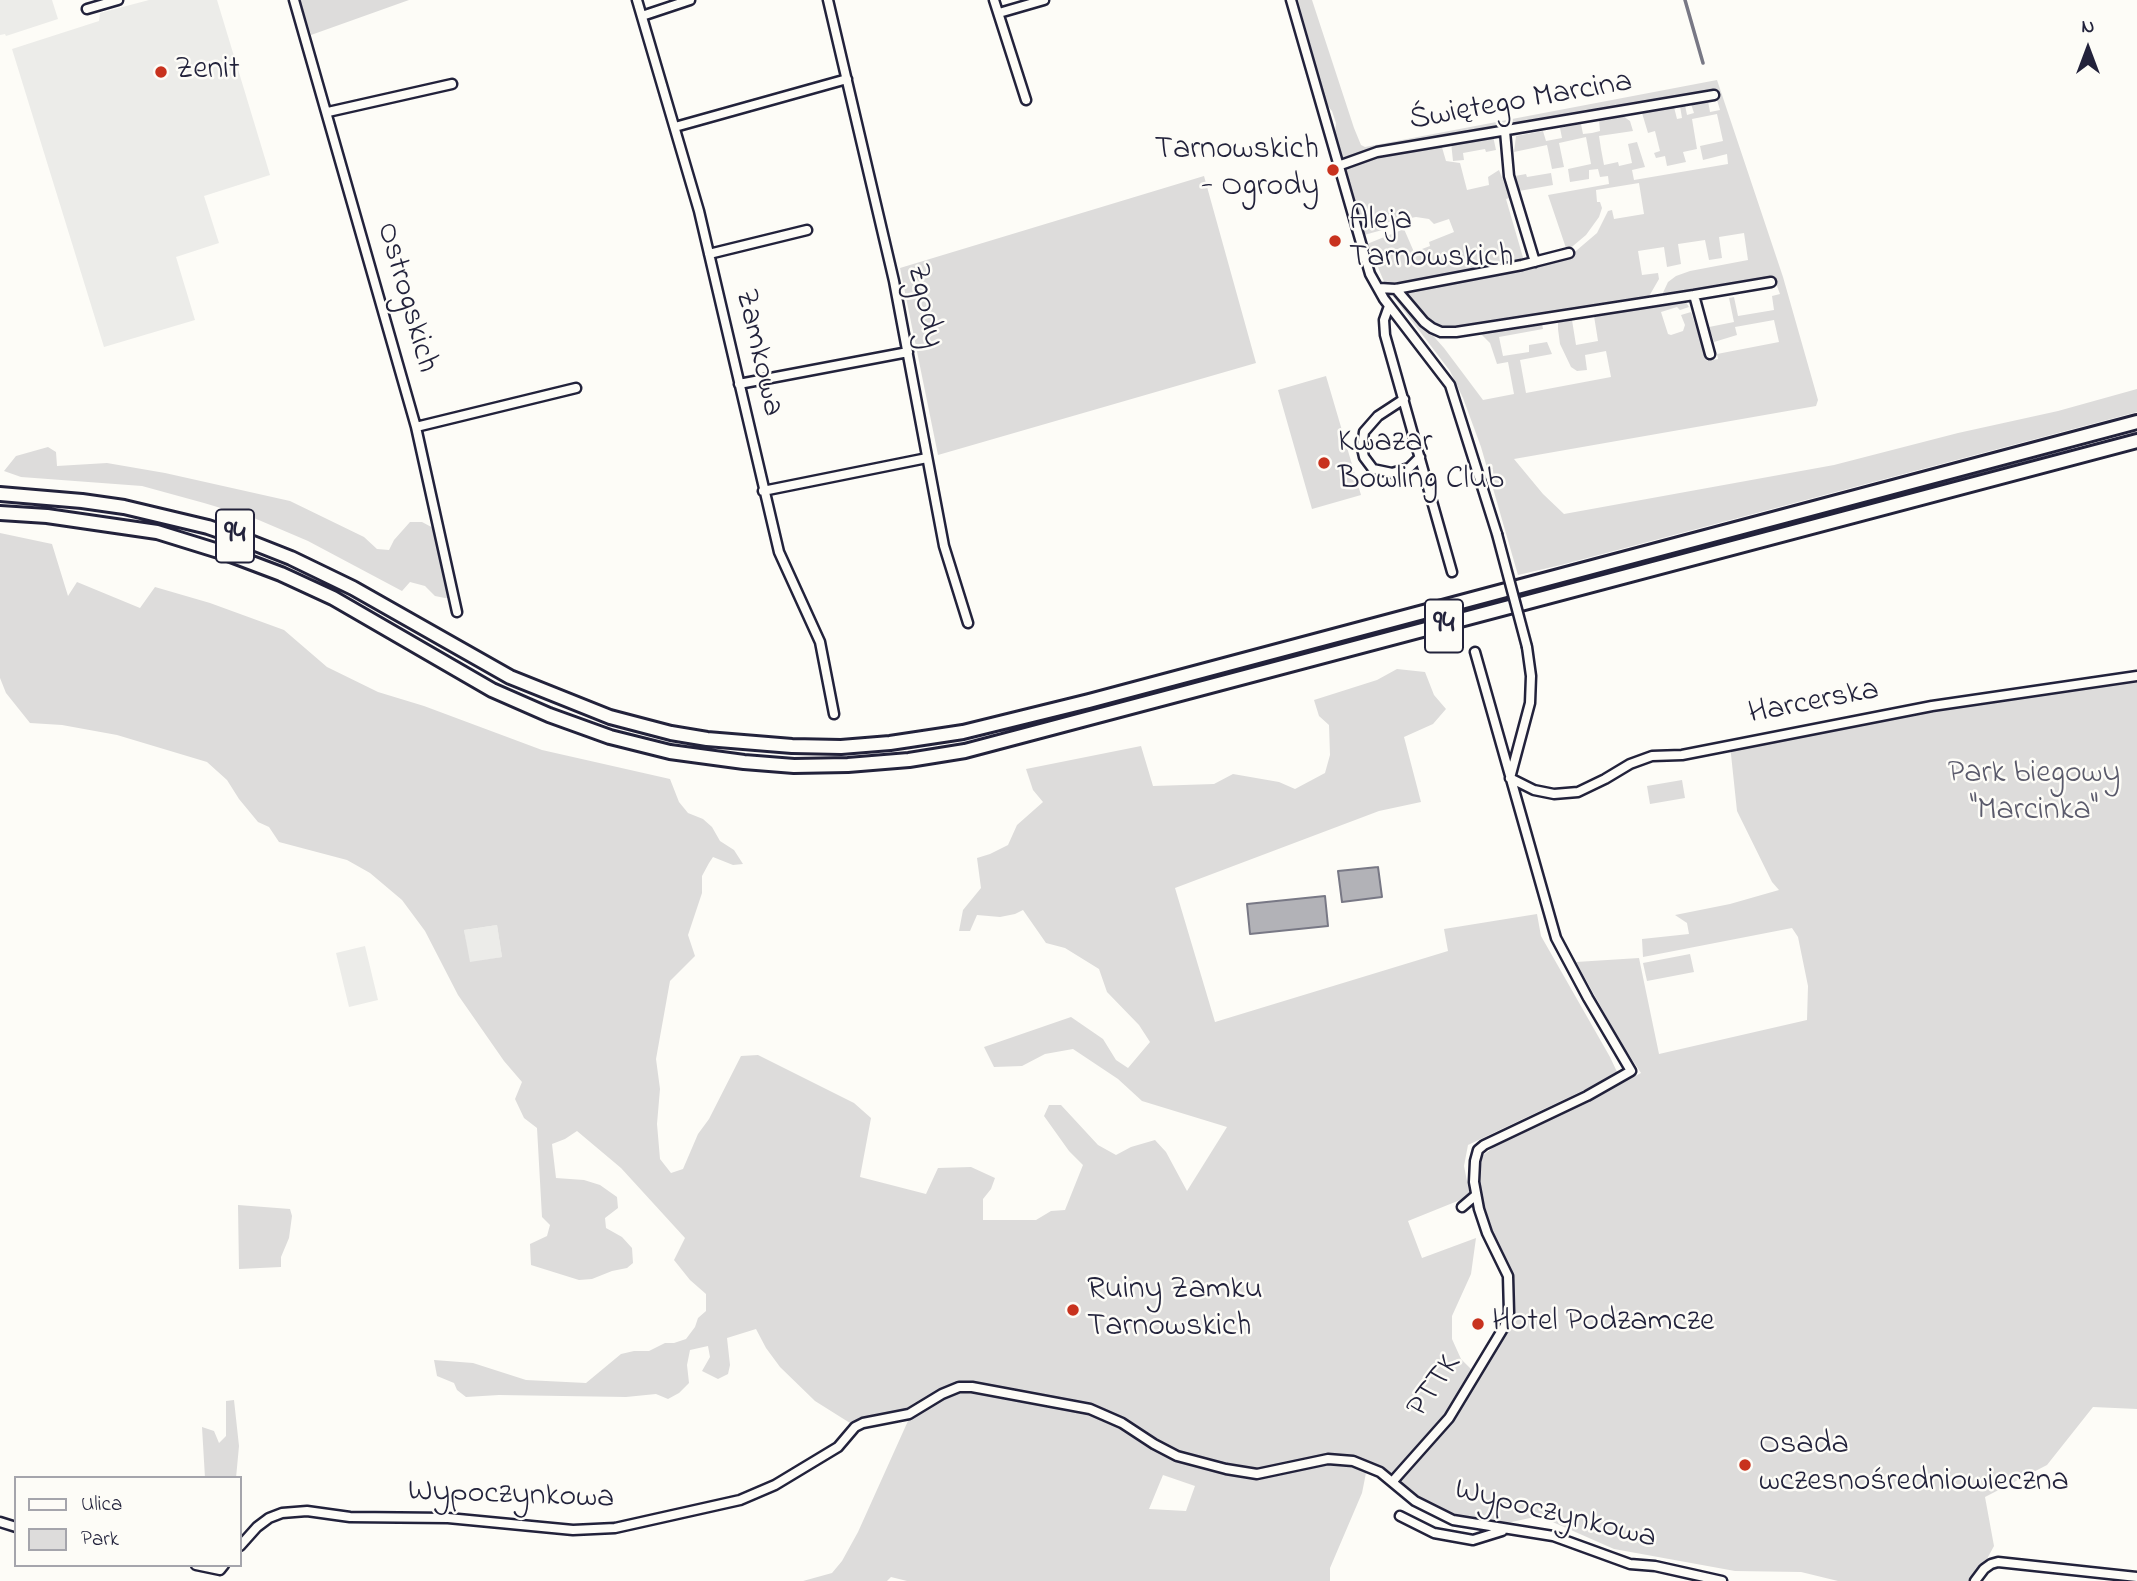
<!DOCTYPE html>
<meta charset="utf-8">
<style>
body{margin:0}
#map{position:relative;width:2137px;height:1581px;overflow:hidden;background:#fdfcf7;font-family:"Indie Flower",sans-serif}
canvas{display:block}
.legend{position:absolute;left:14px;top:1476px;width:228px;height:91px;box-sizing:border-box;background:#fdfcf7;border:2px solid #a5a5ac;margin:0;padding:9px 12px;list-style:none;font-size:21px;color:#22223b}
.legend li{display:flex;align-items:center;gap:14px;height:35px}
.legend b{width:35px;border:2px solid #a5a5ac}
.north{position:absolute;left:2053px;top:14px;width:70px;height:70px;-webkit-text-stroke:5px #fdfcf7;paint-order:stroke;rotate:0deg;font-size:19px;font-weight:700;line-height:28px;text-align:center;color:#22223b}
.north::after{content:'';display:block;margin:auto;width:24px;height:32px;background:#22223b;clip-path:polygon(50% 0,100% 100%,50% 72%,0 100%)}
</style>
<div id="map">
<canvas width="2137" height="1581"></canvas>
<ul class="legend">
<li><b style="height:9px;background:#fdfcf7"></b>Ulica</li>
<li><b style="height:19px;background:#dddcdb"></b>Park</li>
</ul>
<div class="north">N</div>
</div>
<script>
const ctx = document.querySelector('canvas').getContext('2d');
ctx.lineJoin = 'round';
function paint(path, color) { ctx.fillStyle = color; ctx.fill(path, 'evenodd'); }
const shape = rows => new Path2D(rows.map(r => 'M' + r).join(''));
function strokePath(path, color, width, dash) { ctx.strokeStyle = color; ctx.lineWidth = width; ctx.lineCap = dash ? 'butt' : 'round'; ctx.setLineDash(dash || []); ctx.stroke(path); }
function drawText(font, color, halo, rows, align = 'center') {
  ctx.font = font + ' "Indie Flower",sans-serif'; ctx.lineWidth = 5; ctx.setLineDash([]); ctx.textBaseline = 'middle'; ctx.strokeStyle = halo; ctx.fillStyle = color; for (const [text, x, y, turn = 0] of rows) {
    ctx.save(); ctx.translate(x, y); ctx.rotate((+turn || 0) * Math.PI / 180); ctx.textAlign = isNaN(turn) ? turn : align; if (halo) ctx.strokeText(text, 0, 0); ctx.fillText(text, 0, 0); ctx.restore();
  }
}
const built = shape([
 [0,0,52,0,58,19,6,36,5,34,0,35],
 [149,0,217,0,270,175,204,196,219,243,176,257,195,320,104,347,12,49,99,21,100,13],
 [497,925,502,957,469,963,464,930],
 [365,946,378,1000,349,1007,336,953]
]);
const green = shape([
 [300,0,409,0,311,35],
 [1298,0,1312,0,1354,128,1361,145,1365,147,1717,80,1783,277,1818,400,1816,406,1514,459,1543,494,1564,514,1834,465,1958,433,2058,411,2137,389,2137,412,1561,565,1518,575,1481,447,1463,398,1450,371,1389,291,1398,296,1444,348,1483,400,1514,394,1508,362,1497,364,1490,343,1481,334,1542,324,1543,329,1499,337,1503,356,1529,352,1529,345,1547,342,1552,354,1520,360,1526,393,1611,377,1606,351,1585,355,1587,370,1577,371,1571,367,1560,344,1558,329,1558,323,1561,322,1572,320,1576,345,1598,341,1594,316,1684,299,1689,307,1680,310,1677,307,1661,312,1668,334,1671,335,1683,331,1685,325,1681,315,1691,312,1707,361,1718,359,1717,354,1779,342,1774,320,1735,327,1737,335,1714,342,1709,327,1734,322,1729,298,1734,297,1738,316,1774,310,1772,296,1780,294,1774,278,1661,297,1668,282,1676,276,1690,271,1748,260,1744,233,1719,237,1722,258,1709,260,1705,240,1678,244,1681,264,1667,267,1664,247,1638,251,1642,275,1658,273,1659,279,1648,298,1640,301,1460,329,1447,329,1433,324,1409,299,1406,293,1408,290,1570,256,1597,233,1608,211,1612,210,1614,219,1644,214,1639,183,1596,190,1597,202,1600,202,1602,208,1599,217,1586,235,1567,251,1548,195,1609,184,1608,176,1600,177,1598,169,1589,170,1589,179,1570,182,1568,169,1591,164,1586,137,1559,143,1564,167,1552,169,1547,145,1514,152,1516,136,1543,131,1546,141,1562,138,1560,128,1581,124,1583,134,1592,133,1600,131,1599,120,1623,116,1630,121,1633,131,1599,136,1601,149,1604,165,1618,162,1619,166,1632,163,1628,144,1637,142,1645,167,1632,170,1634,180,1728,164,1727,154,1703,160,1700,146,1723,141,1717,114,1692,119,1697,149,1683,152,1686,162,1667,166,1665,156,1656,158,1654,153,1660,151,1655,131,1648,133,1642,113,1674,107,1677,119,1682,118,1680,106,1685,105,1687,115,1694,113,1691,104,1708,101,1710,112,1720,110,1715,93,1707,91,1377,148,1345,159,1342,157,1335,133,1336,123,1332,111,1327,105],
 [1493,136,1496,150,1486,152,1485,149,1463,153,1464,160,1453,161,1451,142],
 [1441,144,1446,161,1460,163,1467,190,1489,185,1488,177,1499,170,1510,198,1506,199,1524,261,1404,283,1385,284,1374,258,1370,257,1367,244,1404,229,1414,252,1430,246,1429,242,1454,232,1449,219,1434,224,1429,219,1416,217,1384,223,1386,229,1364,235,1346,170,1351,164,1368,158],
 [1551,173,1553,185,1519,191,1515,176,1526,174,1527,177],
 [1204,176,1256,363,938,455,900,268],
 [1326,376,1361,495,1312,509,1278,390],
 [48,447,56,452,57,466,107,463,165,473,290,501,364,537,377,549,389,550,394,540,410,522,422,522,437,530,452,597,445,598,435,596,425,586,410,582,402,591,308,541,254,518,204,503,142,486,21,477,4,471,16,456],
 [0,533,52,544,68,596,77,582,140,608,155,587,210,603,284,630,327,667,378,692,424,706,542,750,670,779,679,802,688,813,703,819,712,827,720,841,734,850,743,864,733,865,713,857,709,863,702,876,702,893,688,935,695,956,670,981,656,1059,660,1089,657,1124,660,1159,671,1173,683,1169,698,1134,709,1119,741,1056,758,1055,854,1103,871,1118,860,1177,926,1194,938,1168,971,1167,995,1178,991,1189,983,1199,983,1220,1036,1220,1051,1211,1065,1210,1083,1165,1069,1151,1044,1116,1049,1105,1061,1105,1098,1145,1116,1155,1131,1147,1155,1140,1166,1152,1187,1191,1227,1127,1142,1101,1118,1079,1073,1049,1045,1054,1022,1066,994,1067,984,1047,1071,1017,1103,1039,1116,1060,1128,1068,1150,1042,1139,1025,1107,992,1099,969,1065,948,1046,943,1023,910,1015,914,1000,917,977,915,970,931,959,931,963,910,981,888,977,858,990,854,1008,845,1017,825,1043,802,1033,790,1026,769,1141,746,1153,786,1214,784,1233,774,1279,782,1295,789,1325,773,1330,755,1329,725,1319,716,1314,700,1377,680,1397,669,1425,672,1434,695,1446,709,1433,724,1404,737,1421,802,1379,811,1175,888,1215,1022,1448,951,1444,929,1537,914,1541,936,1610,1057,1618,1074,1468,1145,1464,1166,1470,1196,1408,1221,1422,1258,1476,1238,1471,1274,1452,1316,1452,1339,1461,1359,1476,1374,1449,1418,1388,1482,1366,1473,1362,1493,1330,1568,1330,1581,907,1581,891,1577,887,1581,803,1581,832,1573,842,1561,858,1532,912,1412,857,1426,850,1423,815,1401,780,1367,766,1348,756,1329,727,1338,730,1365,728,1374,718,1379,702,1371,710,1357,708,1346,690,1350,687,1365,689,1383,679,1393,668,1399,656,1394,626,1397,499,1395,466,1397,457,1390,454,1383,437,1376,434,1360,473,1363,526,1380,586,1383,621,1354,634,1351,649,1351,665,1343,674,1343,686,1339,695,1327,698,1318,706,1311,706,1294,690,1280,674,1260,685,1238,621,1168,577,1131,565,1139,552,1144,556,1178,584,1180,600,1185,617,1197,618,1208,605,1218,606,1228,622,1237,632,1248,633,1263,627,1268,612,1271,592,1279,579,1280,531,1265,530,1244,547,1236,550,1225,542,1217,537,1128,524,1118,515,1099,522,1082,504,1061,458,995,425,931,402,900,370,873,347,860,279,842,269,827,258,822,239,799,227,780,207,762,117,735,62,725,30,723,6,693,0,678],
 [497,925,502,957,470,962,464,930],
 [1163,1475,1195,1486,1186,1511,1149,1509],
 [2137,676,2137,1409,2093,1407,2047,1465,1985,1497,1994,1546,1975,1581,1838,1581,1801,1572,1735,1571,1614,1549,1539,1516,1498,1525,1472,1520,1445,1513,1411,1494,1401,1481,1404,1475,1422,1454,1507,1330,1513,1284,1490,1224,1478,1184,1482,1156,1503,1140,1573,1109,1641,1073,1621,1043,1576,962,1639,958,1659,1054,1807,1020,1808,986,1798,937,1792,928,1643,957,1642,939,1689,934,1687,923,1675,915,1730,904,1779,890,1772,882,1737,811,1730,745,1932,706],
 [1682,780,1685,798,1650,804,1647,786],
 [1690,954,1694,972,1647,981,1643,963],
 [238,1205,290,1209,292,1216,289,1238,281,1257,281,1267,239,1269],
 [234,1400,239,1446,236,1478,205,1478,202,1427,214,1431,219,1443,226,1436,226,1401]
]);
const water = shape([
 [1378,867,1382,897,1342,902,1338,871,1378,867],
 [1325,896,1328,926,1250,934,1247,904,1325,896]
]);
const stream = shape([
 [1685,0,1703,63]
]);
const street = shape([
 [294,0,416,427,457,612],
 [637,0,699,211,779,552,820,642,834,714],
 [828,0,894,281,944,546,968,623],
 [994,0,1026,100],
 [1291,0,1370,274,1384,299,1450,385,1497,534],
 [87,9,118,0],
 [999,13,1044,0],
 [642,16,690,0],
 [328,112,452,84],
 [675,127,847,79],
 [1505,131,1509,176,1535,262],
 [1338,166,1377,152,1714,95],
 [709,254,807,230],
 [1379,288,1396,289,1522,265,1569,253],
 [1396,289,1424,322,1432,328,1441,332,1456,332,1694,295,1710,354],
 [1694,295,1771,282],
 [1389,306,1384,320,1385,335,1452,572],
 [739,384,908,352],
 [1404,399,1378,416,1364,432,1362,448,1364,457,1373,469,1392,473,1409,468,1420,457],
 [416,427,576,388],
 [763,491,927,458],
 [1510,778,1534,790,1554,794,1578,792,1605,779,1630,764,1652,756,1682,755,1932,706,2137,676],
 [1510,778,1530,703,1531,676,1527,647],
 [1462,1207,1476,1195],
 [1393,1481,1449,1418,1504,1327,1509,1313,1508,1276,1487,1233,1479,1209,1474,1182,1475,1161,1478,1150,1484,1145,1587,1096,1631,1071,1588,998,1556,938,1475,652],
 [1400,1516,1434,1533,1473,1540,1502,1531],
 [0,1522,16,1527],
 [240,1546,257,1527,269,1518,282,1513,307,1511,350,1517,448,1518,573,1530,615,1528,740,1500,775,1485,838,1447,855,1427,863,1423,909,1414,942,1394,959,1387,972,1387,1090,1409,1122,1423,1154,1444,1177,1456,1226,1469,1257,1474,1328,1459,1353,1461,1380,1472,1415,1501,1453,1520,1553,1536,1630,1564,1655,1566,1722,1581],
 [196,1565,220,1570,224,1565],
 [1975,1581,1984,1569,1991,1564,1998,1562,2137,1577]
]);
const primary = shape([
 [0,494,82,501,124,507,208,527,243,539,291,558,353,588,510,677,610,717,671,733,707,739,792,746,841,747,890,743,963,732,1089,701,2137,422],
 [0,513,47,516,157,532,228,554,281,574,333,598,492,690,549,715,610,737,670,752,744,762,794,766,848,765,909,760,965,751,2137,441]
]);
const streetBridge = shape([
 [1497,534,1527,647]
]);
const markers = [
 [161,72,7,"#c8321e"],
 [1333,170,7,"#c8321e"],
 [1335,241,7,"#c8321e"],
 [1324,463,7,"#c8321e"],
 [1073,1310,7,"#c8321e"],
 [1478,1324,7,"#c8321e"],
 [1745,1465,7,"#c8321e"]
];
const shields = [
 [235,536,38],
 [1444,626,38]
];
const shieldNames = [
 ["94",235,536],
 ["94",1444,626]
];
const poiNames = [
 ["Zenit",175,72],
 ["Tarnowskich",1319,152,"right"],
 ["- Ogrody",1319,189,"right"],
 ["Aleja",1349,223],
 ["Tarnowskich",1349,260],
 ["Kwazar",1338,445],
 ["Bowling Club",1338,482],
 ["Ruiny Zamku",1087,1292],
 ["Tarnowskich",1087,1329],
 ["Hotel Podzamcze",1492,1324],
 ["Osada",1759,1447],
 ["wczesnośredniowieczna",1759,1484]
];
const streetNames = [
 ["Świętego Marcina",1521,103,-10],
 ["Ostrogskich",405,298,74],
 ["Zgody",923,306,78],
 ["Zamkowa",757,353,77],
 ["Harcerska",1814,704,-11],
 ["PTTK",1436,1387,-55],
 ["Wypoczynkowa",511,1497,2],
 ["Wypoczynkowa",1555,1516,14]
];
const parkNames = [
 ["Park biegowy",2034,776],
 ["\"Marcinka\"",2034,813]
];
paint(built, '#ecece9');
paint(green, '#dddcdb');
paint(water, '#b2b2b7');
strokePath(water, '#787885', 2);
strokePath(stream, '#787885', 3.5);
strokePath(street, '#22223b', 13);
strokePath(primary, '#22223b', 18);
strokePath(street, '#fdfcf7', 8);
strokePath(primary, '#fdfcf7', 12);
strokePath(streetBridge, '#22223b', 13, []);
strokePath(streetBridge, '#fdfcf7', 8);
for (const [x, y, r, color] of markers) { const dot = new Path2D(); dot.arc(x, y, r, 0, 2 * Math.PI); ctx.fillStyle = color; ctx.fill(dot); strokePath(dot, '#fdfcf7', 2.5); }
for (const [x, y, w] of shields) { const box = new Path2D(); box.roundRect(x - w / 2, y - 26.5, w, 53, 5); ctx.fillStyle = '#fdfcf7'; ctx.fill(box); strokePath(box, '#22223b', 2); }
drawText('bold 30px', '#22223b', null, shieldNames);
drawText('32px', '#22223b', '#fdfcf7', poiNames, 'left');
drawText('32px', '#22223b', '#fdfcf7', streetNames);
drawText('32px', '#5a5a6b', '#fdfcf7', parkNames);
</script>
